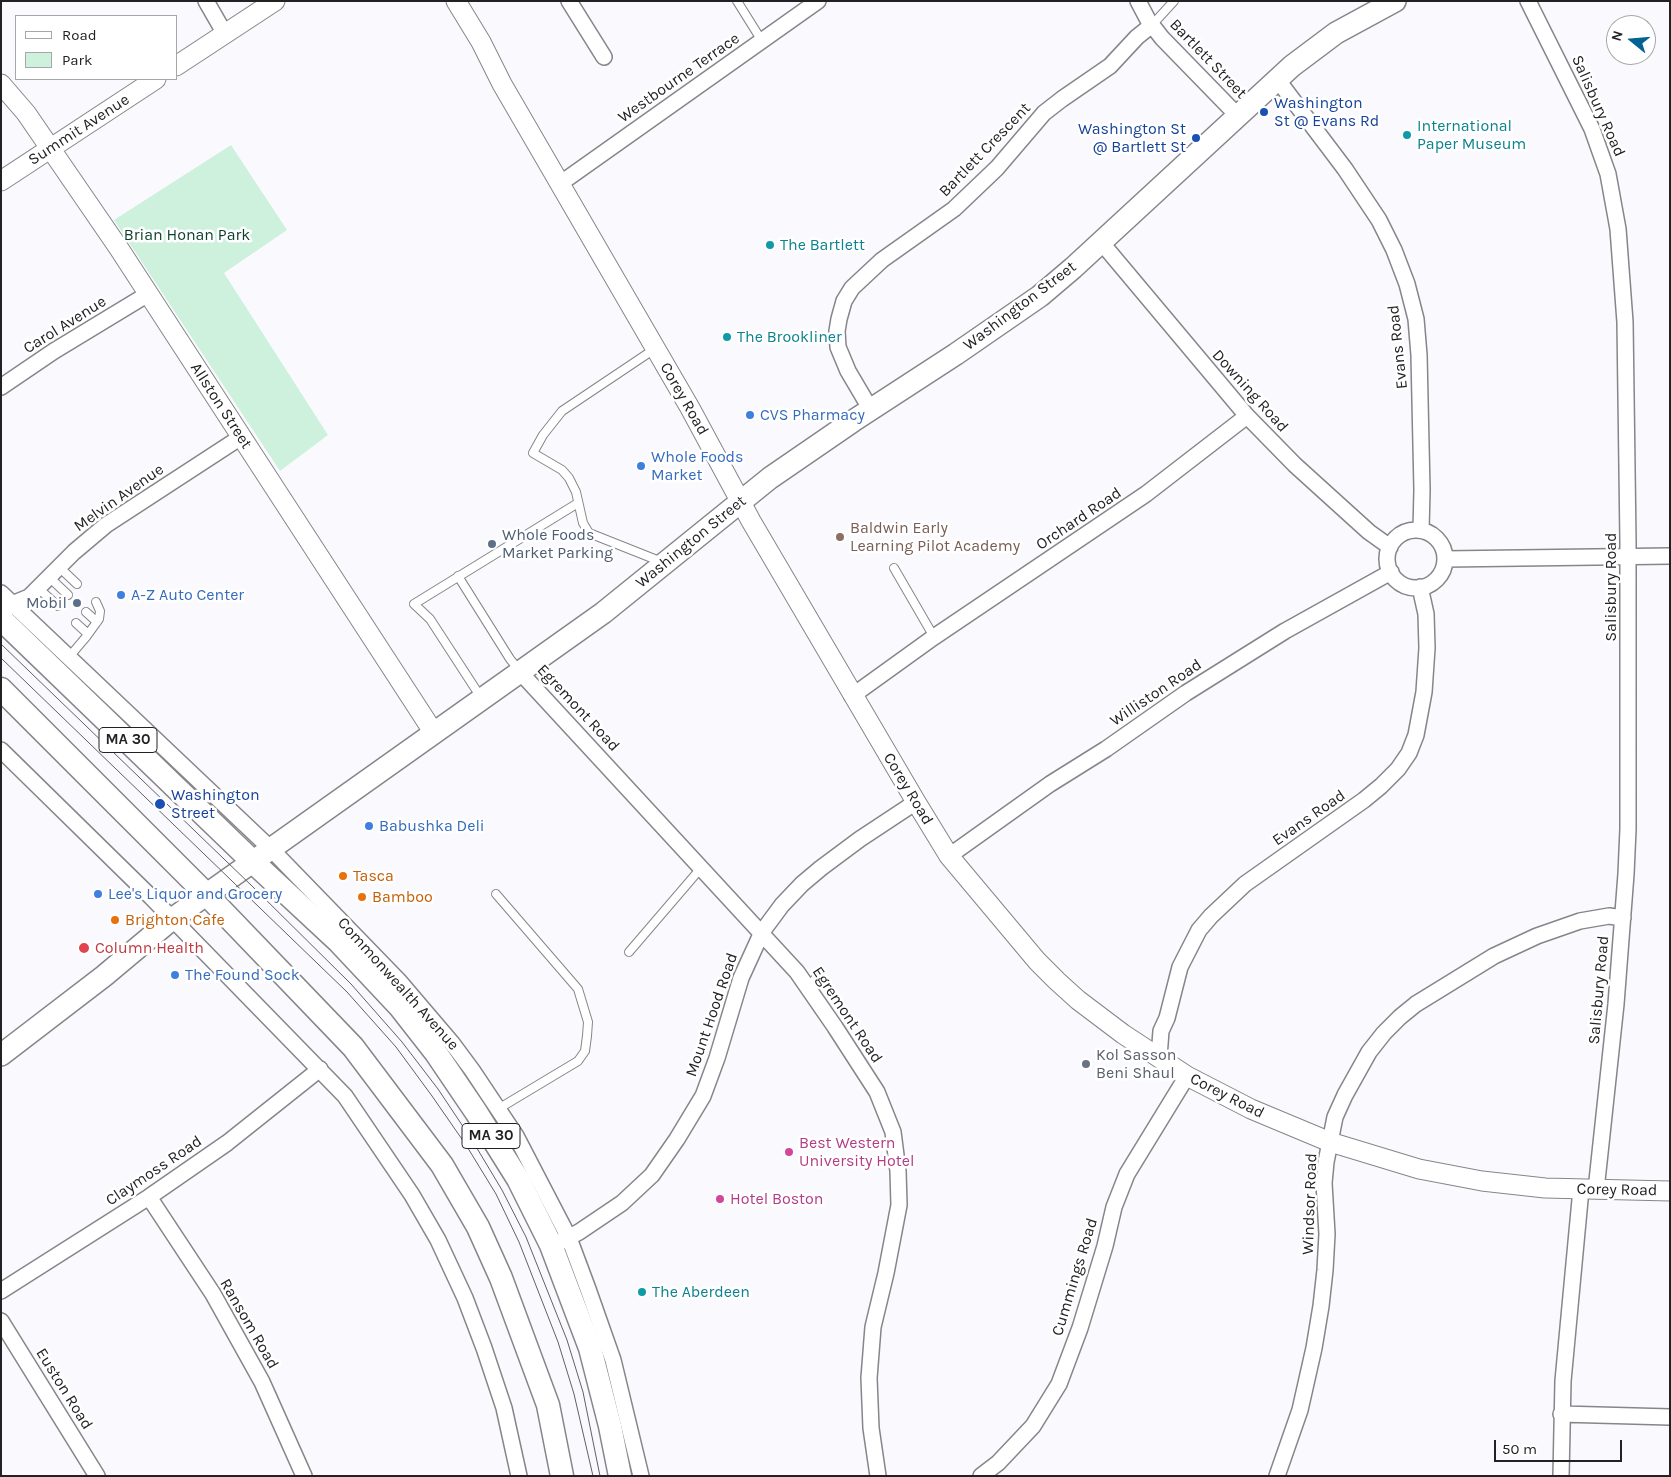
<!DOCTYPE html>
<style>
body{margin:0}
#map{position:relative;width:1671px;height:1477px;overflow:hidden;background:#fafafe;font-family:Karla,sans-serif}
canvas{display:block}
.frame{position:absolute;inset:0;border:2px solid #222224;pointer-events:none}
.legend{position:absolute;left:15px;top:15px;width:162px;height:65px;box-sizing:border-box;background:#fff;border:1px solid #a7a7a7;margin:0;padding:6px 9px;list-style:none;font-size:15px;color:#222224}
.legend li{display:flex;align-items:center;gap:10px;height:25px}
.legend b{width:25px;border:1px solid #a7a7a7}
.north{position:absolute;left:1606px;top:15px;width:50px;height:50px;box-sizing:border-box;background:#fff;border:1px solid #a7a7a7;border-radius:50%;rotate:287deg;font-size:14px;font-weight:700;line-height:20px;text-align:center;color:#222224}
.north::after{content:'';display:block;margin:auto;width:18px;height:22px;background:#006392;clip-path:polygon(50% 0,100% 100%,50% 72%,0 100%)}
.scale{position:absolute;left:1494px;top:1440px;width:128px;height:22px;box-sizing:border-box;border:2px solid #222224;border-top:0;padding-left:6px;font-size:15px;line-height:18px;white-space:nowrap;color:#222224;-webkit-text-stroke:4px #fff;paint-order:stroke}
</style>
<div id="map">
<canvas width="1671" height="1477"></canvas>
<div class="frame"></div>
<ul class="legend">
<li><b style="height:6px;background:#fff"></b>Road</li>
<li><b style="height:14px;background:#cef1de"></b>Park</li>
</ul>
<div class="north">N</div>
<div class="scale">50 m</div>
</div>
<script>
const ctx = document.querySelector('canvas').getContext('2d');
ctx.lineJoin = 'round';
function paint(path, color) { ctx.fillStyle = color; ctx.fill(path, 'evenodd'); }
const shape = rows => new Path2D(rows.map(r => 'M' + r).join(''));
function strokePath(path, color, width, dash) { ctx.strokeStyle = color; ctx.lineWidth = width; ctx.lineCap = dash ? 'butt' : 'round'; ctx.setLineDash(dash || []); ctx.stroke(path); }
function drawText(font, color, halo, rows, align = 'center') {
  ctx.font = font + ' Karla,sans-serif'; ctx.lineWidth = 5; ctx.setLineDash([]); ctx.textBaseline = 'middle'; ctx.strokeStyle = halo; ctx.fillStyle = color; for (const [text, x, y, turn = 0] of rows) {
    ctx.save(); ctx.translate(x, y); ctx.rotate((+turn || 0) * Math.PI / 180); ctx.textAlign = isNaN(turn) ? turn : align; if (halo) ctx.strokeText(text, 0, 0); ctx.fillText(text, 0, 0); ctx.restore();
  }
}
const green = shape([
 [231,145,287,230,224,273,328,435,280,471,114,220]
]);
const service = shape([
 [737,1,762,41],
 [1152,25,1174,1],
 [656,348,562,411,543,435,533,453,562,470,569,478,576,492,583,523,589,533,662,562],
 [59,567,77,584],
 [894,568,934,637],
 [458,576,510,659,519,670],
 [49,577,68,595],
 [38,588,58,606],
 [86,612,97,622],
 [76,623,88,634],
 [69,657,86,637,99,619,100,611,96,602],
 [482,699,430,619,414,604,578,503],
 [496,894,578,989,588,1022,587,1036,585,1051,578,1061,498,1109],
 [629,952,701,868],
 [807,987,816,978]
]);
const minor = shape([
 [206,1,225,34],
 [569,1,604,57],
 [1138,1,1148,20,1162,38,1237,115],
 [1528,1,1592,129,1608,174,1618,229,1625,322,1628,542,1628,829,1626,874,1616,1004,1596,1190],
 [1277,79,1345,169,1379,220,1394,250,1407,284,1416,319,1419,355,1422,490,1421,530],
 [561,183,818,1],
 [1101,242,1247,416,1295,465,1369,532,1390,547],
 [1,387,54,351,148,294],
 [871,410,848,371,838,347,837,331,839,319,844,301,852,288,882,260,954,209,997,168,1044,113,1062,99,1110,66,1137,37,1152,25],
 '1387 559a29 29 0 1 1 58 0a29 29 0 1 1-58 0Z',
 [1445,559,1670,556],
 [1,593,271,849,400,982,452,1043,472,1070,516,1136,569,1238,588,1289,613,1360,641,1476],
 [6,610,12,604,29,597,74,552,106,525,241,437],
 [520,672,797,972,835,1027,877,1092,893,1132,898,1171,899,1205,886,1273,873,1327,869,1378,871,1428,878,1476],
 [852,696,934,637,1146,494,1247,416],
 [1,750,151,897,345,1096,412,1195,438,1240,465,1298,484,1348,504,1408,519,1476],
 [949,856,1050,784,1106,749,1186,693,1285,631,1391,572],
 [1159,1057,1161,1031,1167,1018,1180,967,1199,930,1211,916,1245,884,1364,800,1381,786,1398,769,1409,753,1416,735,1424,692,1427,648,1426,614,1420,587],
 [149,1197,213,1294,262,1382,304,1476],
 [560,1242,579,1232,622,1203,652,1175,677,1139,703,1096,717,1058,741,978,762,932,782,905,802,884,821,868,860,839,916,802],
 [1,1291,149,1197,227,1143,320,1069],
 [1,1321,97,1476],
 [1561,1414,1670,1417],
 [981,1476,998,1463,1033,1426,1059,1384,1080,1328,1105,1246,1114,1207,1127,1174,1187,1076],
 [1277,1476,1300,1410,1314,1348,1321,1306,1325,1270,1327,1234,1324,1183,1326,1162,1335,1117,1345,1095,1369,1052,1384,1033,1400,1017,1416,1004,1494,956,1537,936,1580,921,1609,916,1623,918],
 [1561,1476,1563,1381,1581,1189]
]);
const tertiary = shape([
 [456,1,481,42,502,84,690,408,751,521,916,802,949,856,1037,961,1057,981,1078,1000,1123,1034,1187,1076,1251,1109,1330,1142,1419,1169,1482,1181,1545,1188,1670,1191],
 [176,66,275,1],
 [1,84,26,113,118,247,434,733],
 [1,181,156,79]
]);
const secondary = shape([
 [1,1055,104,976,172,919,603,613,770,478,853,421,956,354,1040,296,1073,268,1292,66,1336,33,1395,1]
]);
const primary = shape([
 [1,619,253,862,338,941,400,1007,436,1053,476,1112,518,1179,551,1245,590,1348,610,1426,620,1476],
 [1,689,206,894,353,1047,442,1165,478,1227,501,1278,548,1405,562,1476]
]);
const tram = shape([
 [1,644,252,886,351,984,402,1042,438,1089,472,1140,502,1190,526,1237,567,1340,583,1392,600,1476],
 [1,658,347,992,396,1047,432,1096,466,1145,496,1194,519,1242,558,1342,574,1394,593,1476]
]);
const markers = [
 [1264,112,5,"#1a4fb4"],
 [1407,135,5,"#0f9aa8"],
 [1196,138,5,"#1a4fb4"],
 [770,245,5,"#0f9aa8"],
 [727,337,5,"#0f9aa8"],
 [750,415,5,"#3f7fe0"],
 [641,466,5,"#3f7fe0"],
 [840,537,5,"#8d6e63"],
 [492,544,5,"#5c6f8a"],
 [121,595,5,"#3f7fe0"],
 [77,603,5,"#5c6f8a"],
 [160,804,6,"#1a4fb4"],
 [369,826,5,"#3f7fe0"],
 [343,876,5,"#e8710a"],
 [98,894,5,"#3f7fe0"],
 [362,897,5,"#e8710a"],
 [115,920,5,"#e8710a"],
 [84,948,6,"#e0444e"],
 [175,975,5,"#3f7fe0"],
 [1086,1064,5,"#6b7280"],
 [789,1152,5,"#d1479c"],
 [720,1199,5,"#d1479c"],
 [642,1292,5,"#0f9aa8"]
];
const shields = [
 [128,740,58],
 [491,1136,58]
];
const shieldNames = [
 ["MA 30",128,740],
 ["MA 30",491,1136]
];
const streetNames = [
 ["Bartlett Street",1208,59,46],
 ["Westbourne Terrace",679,78,-35],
 ["Salisbury Road",1598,106,66],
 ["Summit Avenue",79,130,-33],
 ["Bartlett Crescent",985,150,-46],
 ["Washington Street",1020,306,-37],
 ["Carol Avenue",65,325,-32],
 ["Evans Road",1398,347,-96],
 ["Downing Road",1250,391,48],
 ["Corey Road",684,399,60],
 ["Allston Street",221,406,57],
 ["Melvin Avenue",119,498,-35],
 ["Orchard Road",1079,519,-34],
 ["Washington Street",691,542,-39],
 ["Salisbury Road",1611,587,-90],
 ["Williston Road",1156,693,-34],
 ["Egremont Road",578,708,47],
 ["Corey Road",908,789,59],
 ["Evans Road",1309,818,-35],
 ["Commonwealth Avenue",398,984,48],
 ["Salisbury Road",1599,990,-85],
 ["Mount Hood Road",712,1015,-71],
 ["Egremont Road",847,1015,56],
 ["Corey Road",1227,1096,27],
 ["Claymoss Road",154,1171,-34],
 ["Corey Road",1617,1190,1],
 ["Windsor Road",1310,1204,-88],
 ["Cummings Road",1075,1277,-73],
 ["Ransom Road",249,1324,60],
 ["Euston Road",64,1389,58]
];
const transitNames = [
 ["Washington",1274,103],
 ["St @ Evans Rd",1274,121],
 ["Washington St",1186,129,"right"],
 ["@ Bartlett St",1186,147,"right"],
 ["Washington",171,795],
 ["Street",171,813]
];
const cultureNames = [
 ["International",1417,126],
 ["Paper Museum",1417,144],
 ["The Bartlett",780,245],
 ["The Brookliner",737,337],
 ["The Aberdeen",652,1292]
];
const parkNames = [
 ["Brian Honan Park",187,235]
];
const shopNames = [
 ["CVS Pharmacy",760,415],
 ["Whole Foods",651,457],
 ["Market",651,475],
 ["A-Z Auto Center",131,595],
 ["Babushka Deli",379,826],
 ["Lee's Liquor and Grocery",108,894],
 ["The Found Sock",185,975]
];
const educationNames = [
 ["Baldwin Early",850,528],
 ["Learning Pilot Academy",850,546]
];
const serviceNames = [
 ["Whole Foods",502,535],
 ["Market Parking",502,553],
 ["Mobil",67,603,"right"]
];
const foodNames = [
 ["Tasca",353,876],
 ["Bamboo",372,897],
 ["Brighton Cafe",125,920]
];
const healthNames = [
 ["Column Health",95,948]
];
const worshipNames = [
 ["Kol Sasson",1096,1055],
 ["Beni Shaul",1096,1073]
];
const hotelNames = [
 ["Best Western",799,1143],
 ["University Hotel",799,1161],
 ["Hotel Boston",730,1199]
];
paint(green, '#cef1de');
strokePath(service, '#86858a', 10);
strokePath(minor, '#86858a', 18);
strokePath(tertiary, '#86858a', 21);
strokePath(secondary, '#86858a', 24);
strokePath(primary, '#86858a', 25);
strokePath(service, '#fff', 8);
strokePath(minor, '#fff', 15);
strokePath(tertiary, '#fff', 19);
strokePath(secondary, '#fff', 21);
strokePath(primary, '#fff', 22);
strokePath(tram, '#616164', 1);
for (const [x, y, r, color] of markers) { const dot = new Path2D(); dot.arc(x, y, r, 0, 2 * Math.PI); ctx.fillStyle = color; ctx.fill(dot); strokePath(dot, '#fff', 2); }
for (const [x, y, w] of shields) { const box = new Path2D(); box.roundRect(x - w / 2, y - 12.5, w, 25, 4); ctx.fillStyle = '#fff'; ctx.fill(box); strokePath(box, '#222224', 1); }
drawText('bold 15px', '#222224', null, shieldNames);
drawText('16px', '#222224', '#fff', streetNames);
drawText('16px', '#164399', '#fff', transitNames, 'left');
drawText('16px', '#0d838f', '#fff', cultureNames, 'left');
drawText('16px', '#0a3f2a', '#fff', parkNames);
drawText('16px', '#366cbe', '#fff', shopNames, 'left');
drawText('16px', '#785e54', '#fff', educationNames, 'left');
drawText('16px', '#4e5e75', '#fff', serviceNames, 'left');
drawText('16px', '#c56008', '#fff', foodNames, 'left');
drawText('16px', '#be3a42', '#fff', healthNames, 'left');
drawText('16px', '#5b616d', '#fff', worshipNames, 'left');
drawText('16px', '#b23c85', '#fff', hotelNames, 'left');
</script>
